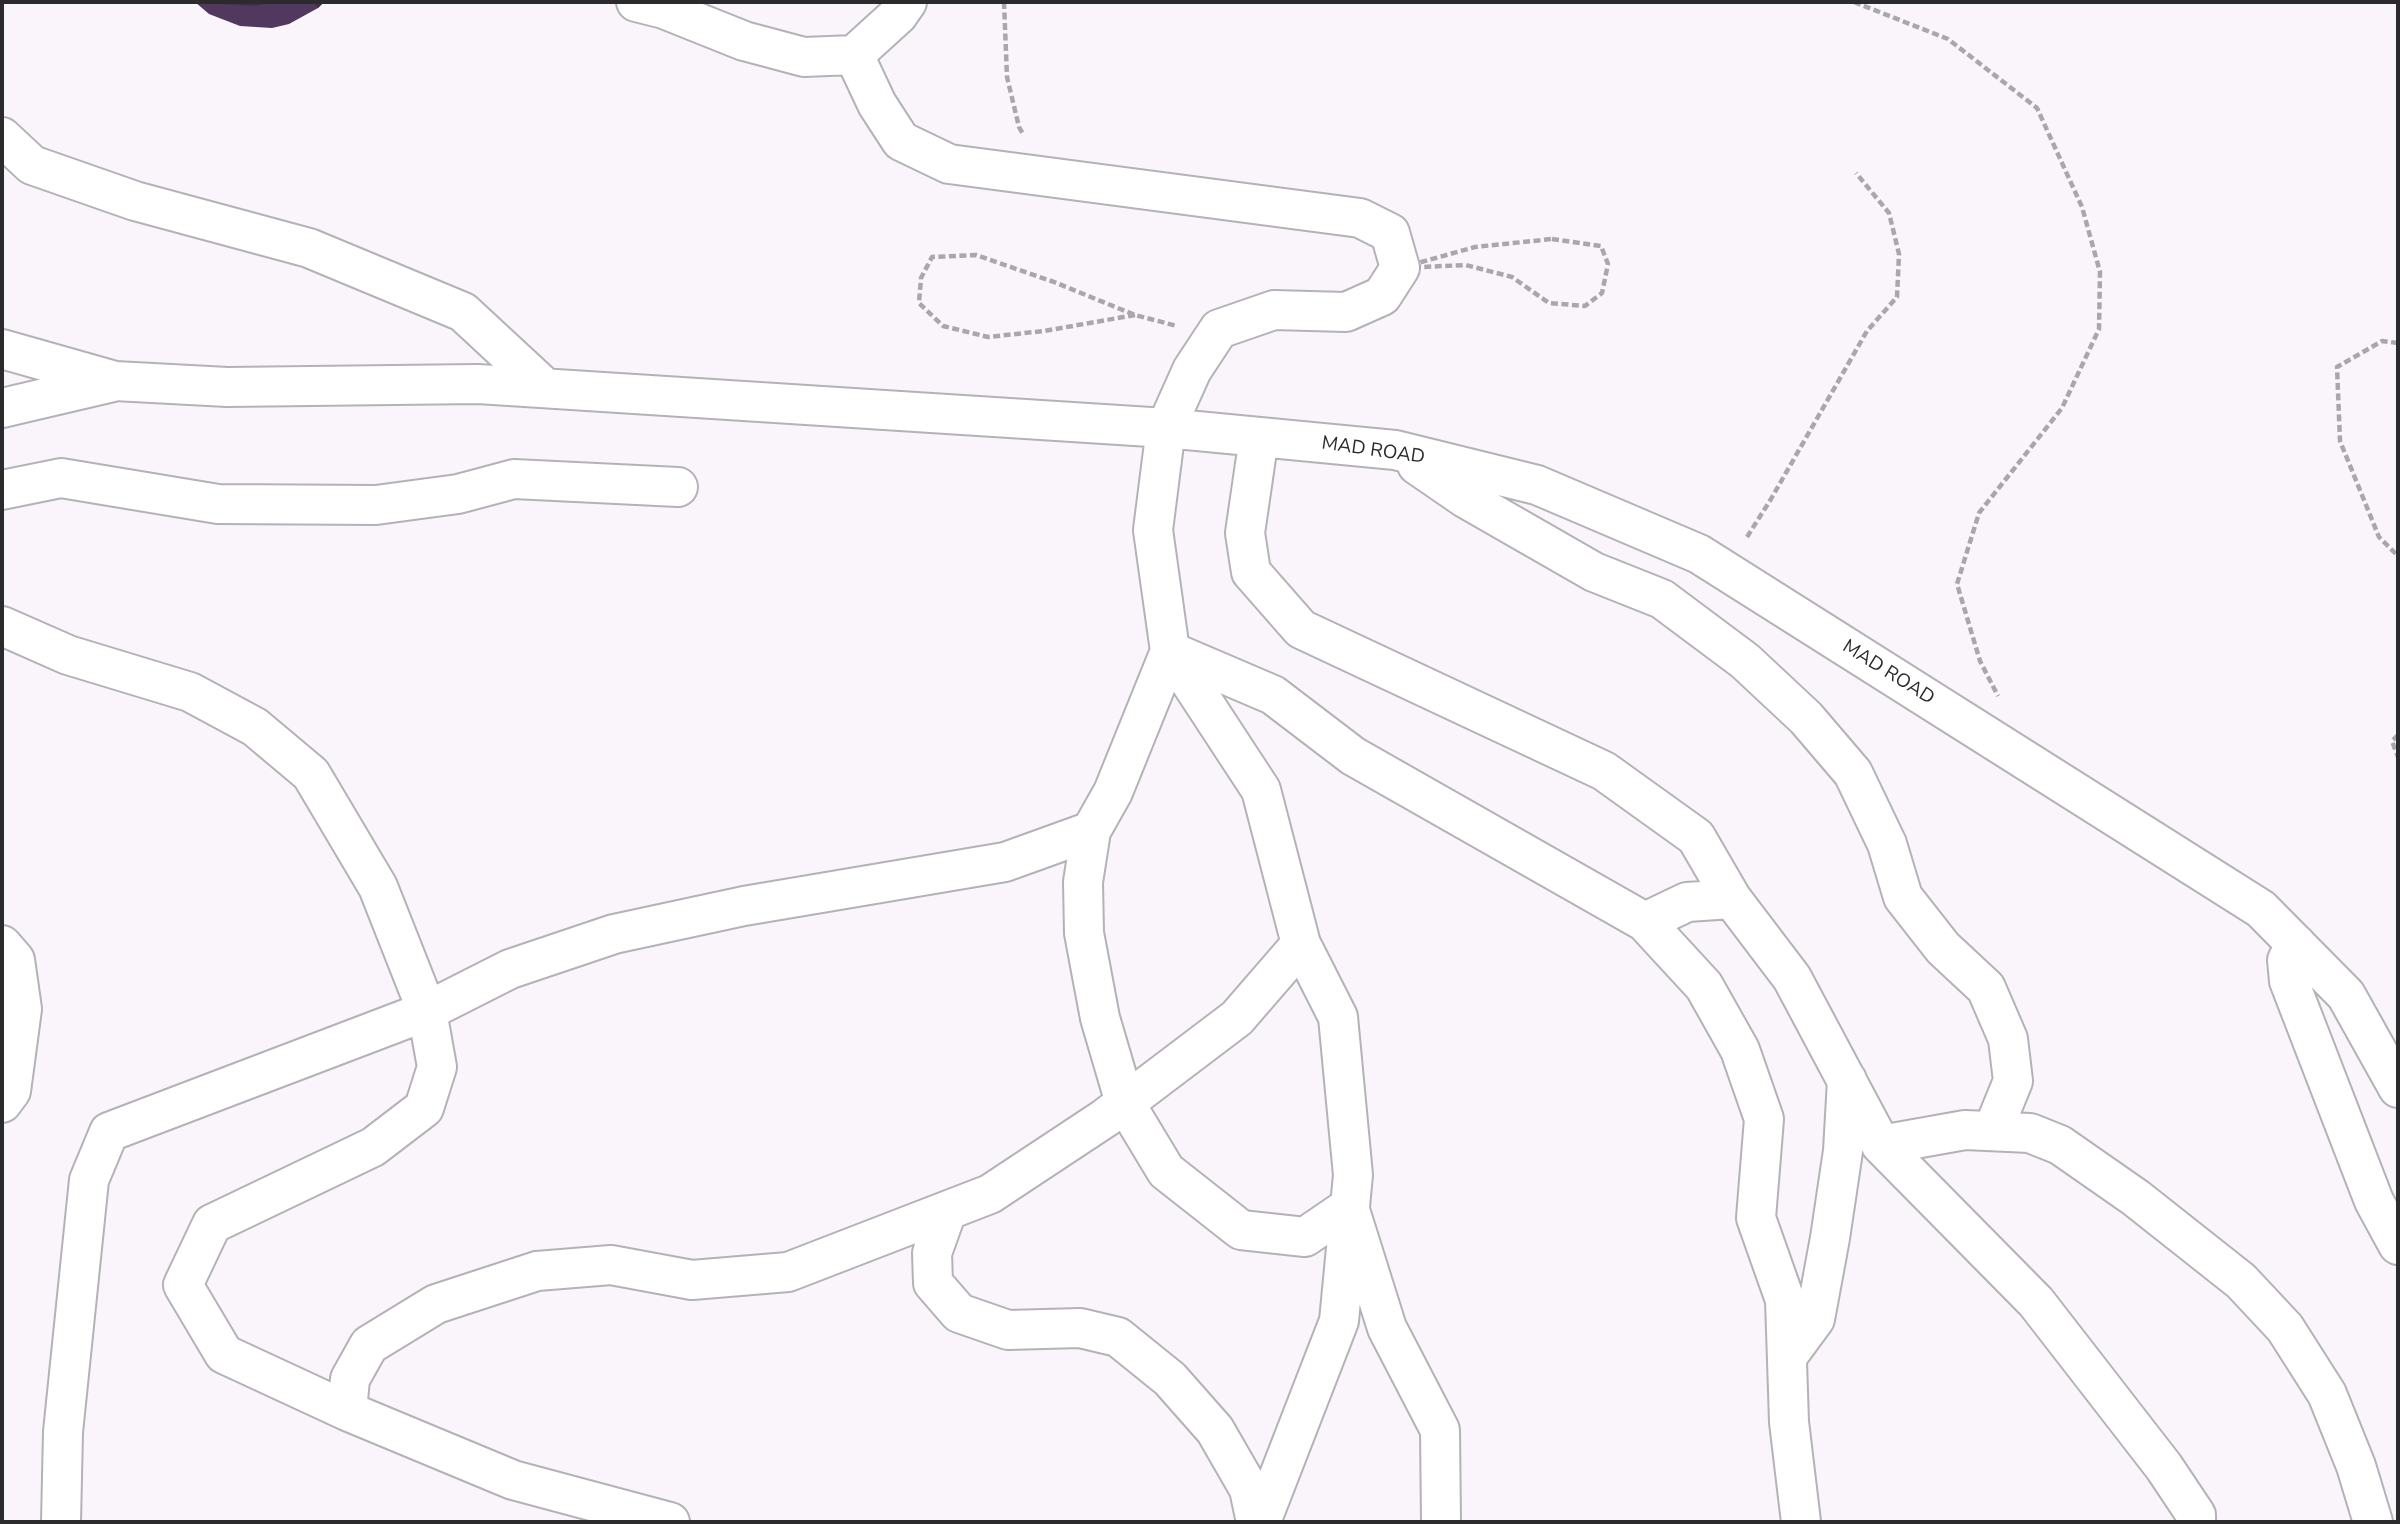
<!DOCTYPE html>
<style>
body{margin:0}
#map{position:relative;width:2400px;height:1524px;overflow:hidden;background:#f9f5fb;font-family:"Nunito Sans",sans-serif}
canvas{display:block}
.frame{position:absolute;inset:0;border:4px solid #2b2a2c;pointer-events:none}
</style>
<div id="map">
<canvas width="2400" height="1524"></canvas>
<div class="frame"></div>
</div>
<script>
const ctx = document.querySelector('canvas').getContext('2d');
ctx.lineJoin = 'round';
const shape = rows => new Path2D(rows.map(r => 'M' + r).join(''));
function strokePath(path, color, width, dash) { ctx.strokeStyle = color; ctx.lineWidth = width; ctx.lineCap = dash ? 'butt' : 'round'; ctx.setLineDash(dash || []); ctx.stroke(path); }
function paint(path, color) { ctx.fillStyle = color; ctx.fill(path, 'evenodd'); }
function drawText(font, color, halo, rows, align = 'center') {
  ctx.font = font + ' "Nunito Sans",sans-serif'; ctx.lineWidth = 7; ctx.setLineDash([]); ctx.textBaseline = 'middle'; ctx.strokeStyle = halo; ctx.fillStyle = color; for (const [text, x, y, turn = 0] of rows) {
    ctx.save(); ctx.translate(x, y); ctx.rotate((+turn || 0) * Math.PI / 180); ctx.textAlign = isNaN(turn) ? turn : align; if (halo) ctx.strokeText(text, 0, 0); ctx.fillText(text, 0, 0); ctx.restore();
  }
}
const path = shape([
 [1004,2,1007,77,1019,127,1023,134],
 [1854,2,1948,39,2037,108,2082,207,2100,272,2099,329,2062,408,1979,513,1957,584,1980,661,1998,696],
 [1552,239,1601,246,1608,264,1602,293,1585,306,1549,303,1512,277,1466,265,1400,268,1475,247,1552,239],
 [1135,315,1044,331,988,337,943,326,919,303,921,278,932,257,976,255,1054,282,1135,315,1177,326],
 [2398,343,2382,341,2337,367,2340,441,2379,537,2398,556],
 [1747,537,1771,499,1867,331,1897,297,1899,254,1889,213,1856,173],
 [2398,735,2392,741,2398,757]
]);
const minor = shape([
 [636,2,664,9,744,41,804,57,854,55],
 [907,2,898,15,854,55,877,104,901,141,949,164,1360,218,1390,233,1400,268,1382,296,1346,312,1274,310,1219,329,1192,370,1166,428,1395,450,1537,485,1699,554,2261,909,2346,995,2398,1088],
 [2,137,32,165,135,201,309,248,463,312,545,388],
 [2,349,115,381,227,387,478,384,1166,428,1153,530,1170,651,1261,790,1301,944,1338,1017,1353,1175,1339,1321,1261,1522],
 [2,408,113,382],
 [1259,437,1245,533,1251,572,1301,629,1604,771,1696,837,1732,899,1792,978,1881,1145,2036,1302,2164,1467,2196,1515,2196,1522],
 [1417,465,1465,498,1594,572,1662,599,1745,661,1806,718,1853,773,1887,844,1903,897,1943,948,1986,988,2008,1039,2013,1081,1993,1130],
 [2,490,61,478,218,504,376,505,458,494,514,479,678,487],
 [2,626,68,655,190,692,255,727,311,774,378,887,427,1011,437,1067,424,1108,373,1147,212,1224,183,1285,224,1354,347,1411,513,1480,670,1522],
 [1170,651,1273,695,1353,756,1645,922,1704,986,1740,1050,1764,1119,1756,1218,1785,1300,1789,1422,1801,1522],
 [1091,831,1083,882,1084,933,1100,1018,1125,1103,1166,1171,1241,1230,1305,1237,1349,1207,1387,1328,1440,1430,1441,1522],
 [1645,922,1687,902,1732,899],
 [2296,944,2287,960,2289,981,2374,1201,2398,1245],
 [2,945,15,960,22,1009,11,1091,2,1103],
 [1881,1145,1965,1130,2030,1133,2060,1145,2136,1198,2241,1281,2285,1328,2327,1394,2356,1466,2373,1522],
 [947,1211,932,1253,933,1283,959,1313,1008,1330,1080,1328,1118,1337,1170,1379,1215,1430,1249,1489,1256,1522],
 [1787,1357,1815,1319,1830,1238,1843,1151,1847,1080],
 [347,1411,350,1379,369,1345,436,1304,537,1271,611,1265,692,1280,788,1272,990,1194,1105,1118,1237,1018,1301,944],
 [61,1522,63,1432,89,1180,109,1132,427,1011,510,969,614,934,744,906,1005,862,1091,831,1113,792,1170,651]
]);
const wall = shape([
 [195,2,324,2,318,8,289,24,272,28,240,26,209,14]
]);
const shadedWall = shape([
 [313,2,324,2,318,8]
]);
const building = shape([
 [220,2,268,2,256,5,223,3,220,2]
]);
const streetNames = [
 ["MAD ROAD",1373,451,8],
 ["MAD ROAD",1888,673,32]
];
strokePath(minor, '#b5b2b7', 42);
strokePath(path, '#aaa7ac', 4.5, [7, 3.5]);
strokePath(minor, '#fff', 38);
paint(wall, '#51385e');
paint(shadedWall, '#422e4c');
paint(building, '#5e416d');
strokePath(building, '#422e4c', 2);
drawText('19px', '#2b2a2c', '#fff', streetNames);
</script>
